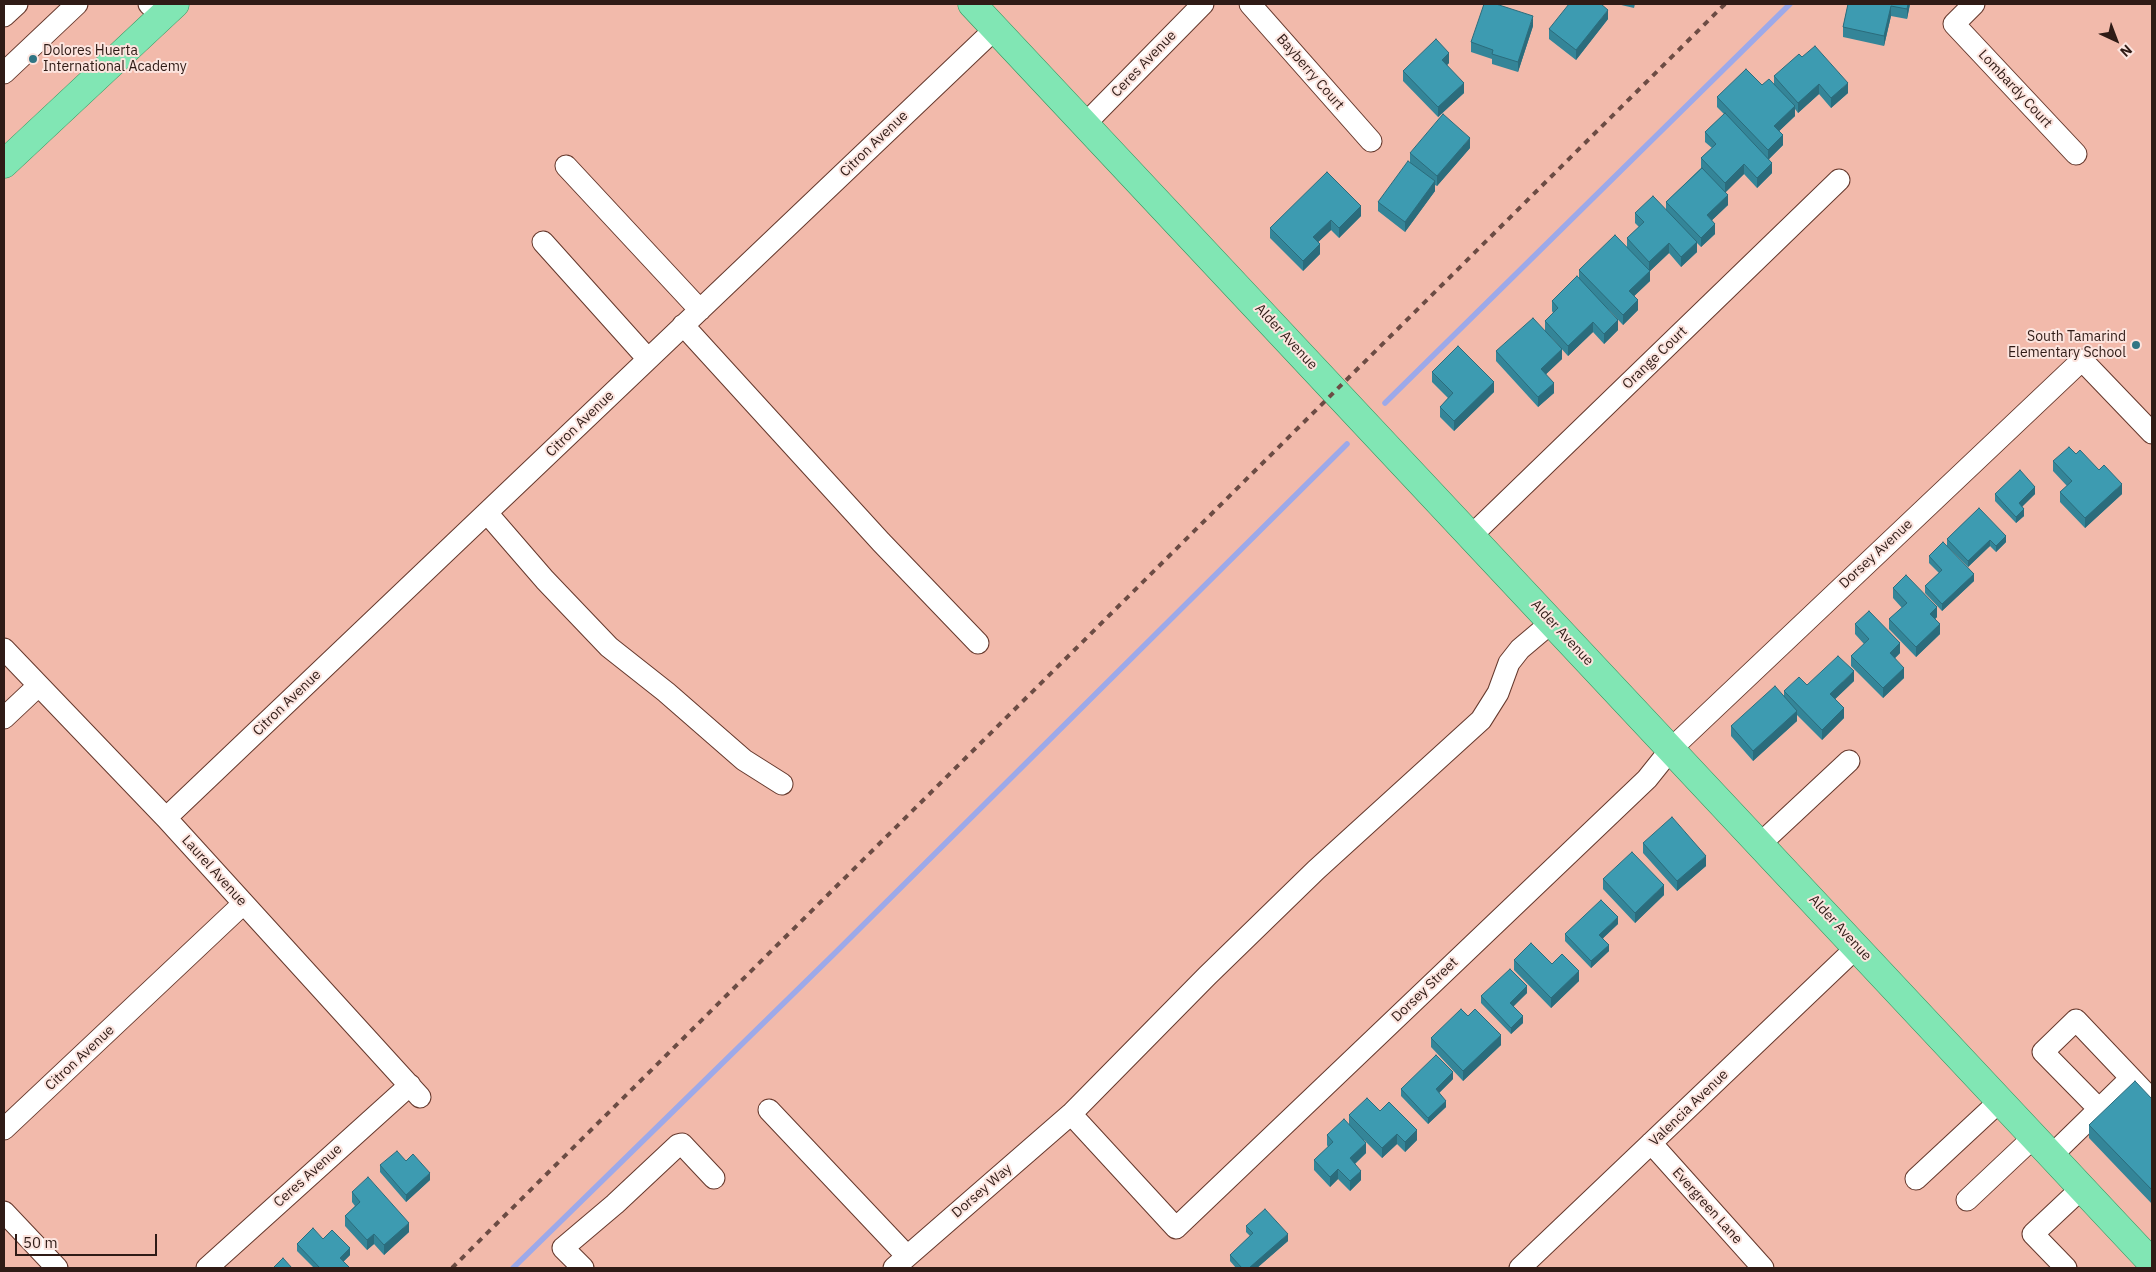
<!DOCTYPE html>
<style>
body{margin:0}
#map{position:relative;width:2156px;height:1272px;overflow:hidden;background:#f2baab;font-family:"IBM Plex Sans",sans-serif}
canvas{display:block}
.frame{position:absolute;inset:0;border:5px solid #2f1b16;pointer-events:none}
.north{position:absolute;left:2091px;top:15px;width:50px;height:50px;-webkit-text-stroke:4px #fce4de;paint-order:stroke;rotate:137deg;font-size:14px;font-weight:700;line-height:20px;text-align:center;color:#2f1b16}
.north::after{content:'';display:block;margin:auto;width:18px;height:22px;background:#2f1b16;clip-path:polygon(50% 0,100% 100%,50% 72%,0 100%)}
.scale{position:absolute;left:15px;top:1234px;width:142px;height:22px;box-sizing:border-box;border:2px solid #2f1b16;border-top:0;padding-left:6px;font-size:15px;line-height:18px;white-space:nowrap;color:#2f1b16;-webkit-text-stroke:4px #fce4de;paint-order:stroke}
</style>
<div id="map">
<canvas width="2156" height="1272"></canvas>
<div class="frame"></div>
<div class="north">N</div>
<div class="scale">50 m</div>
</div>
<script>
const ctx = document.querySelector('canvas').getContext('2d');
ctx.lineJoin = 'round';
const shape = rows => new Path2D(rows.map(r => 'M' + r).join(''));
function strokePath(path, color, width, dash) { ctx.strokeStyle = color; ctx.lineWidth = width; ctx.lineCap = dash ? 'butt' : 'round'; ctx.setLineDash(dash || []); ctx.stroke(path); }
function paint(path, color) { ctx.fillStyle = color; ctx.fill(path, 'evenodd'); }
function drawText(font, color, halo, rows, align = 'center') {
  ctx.font = font + ' "IBM Plex Sans",sans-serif'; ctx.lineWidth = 4; ctx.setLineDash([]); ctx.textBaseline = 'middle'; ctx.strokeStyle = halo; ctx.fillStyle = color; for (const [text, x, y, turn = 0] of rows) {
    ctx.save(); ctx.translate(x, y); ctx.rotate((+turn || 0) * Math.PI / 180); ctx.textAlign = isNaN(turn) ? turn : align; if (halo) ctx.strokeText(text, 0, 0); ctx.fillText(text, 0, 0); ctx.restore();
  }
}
const stream = shape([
 [1385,403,1790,4],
 [513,1268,836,952,1347,444]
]);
const minor = shape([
 [149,4,162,16],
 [1250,4,1371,141],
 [1974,4,1954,24,2076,154],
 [4,16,17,4],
 [4,73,77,4],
 [1085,124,1203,4],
 [566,166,700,310],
 [543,242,648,359],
 [683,325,881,542,978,643],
 [487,513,545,580,609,647,666,692,744,760,782,784],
 [1471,536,1839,180],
 [4,649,166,818,420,1097],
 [4,718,38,686],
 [166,818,995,29],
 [1760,844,1849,761],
 [2099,1109,2043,1052,2076,1020,2152,1100],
 [769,1110,907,1256],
 [1071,1114,1176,1228,1647,779,1671,749,2082,360,2152,433],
 [4,1129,243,904],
 [1651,1143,1763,1268],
 [2052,1155,2131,1078],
 [1916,1179,2001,1100],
 [1967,1200,2035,1136],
 [4,1212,57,1268],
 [207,1268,410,1085],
 [583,1268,563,1248,615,1204,678,1145,682,1144,714,1178],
 [894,1268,1071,1114,1207,976,1316,870,1481,720,1498,693,1509,663,1520,649,1552,622],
 [1520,1268,1857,947],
 [2066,1268,2033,1234,2083,1187]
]);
const major = shape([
 [972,4,2152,1263],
 [4,164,175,4]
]);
const rail = shape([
 [452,1268,1725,4]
]);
const wall = shape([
 [1617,4,1635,4,1634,8],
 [1848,4,1910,4,1907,19,1891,16,1884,46,1843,37,1843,27],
 [1608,19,1576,60,1549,39,1549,29],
 [1533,26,1518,72,1492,64,1492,59,1471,52,1471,42],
 [1802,57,1848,93,1831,108,1819,94,1798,113,1795,109,1795,116,1779,131,1783,145,1769,159,1772,173,1757,188,1744,174,1725,192,1728,205,1712,220,1715,234,1701,247,1697,243,1697,252,1681,267,1669,253,1650,271,1650,281,1634,296,1638,310,1623,325,1608,309,1618,330,1604,344,1593,332,1568,356,1550,336,1562,359,1546,374,1554,393,1538,407,1496,361,1496,351,1545,331,1545,321,1553,313,1552,311,1552,301,1579,279,1579,270,1627,247,1627,238,1639,227,1635,223,1635,213,1666,210,1666,202,1701,168,1701,158,1712,148,1705,142,1705,132,1724,114,1717,107,1717,97,1762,85,1774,84,1774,76],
 [1449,63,1447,65,1464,93,1438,117,1403,81,1403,71],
 [1470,148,1437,186,1435,185,1435,191,1405,232,1378,211,1378,202,1410,162,1410,153],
 [1361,216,1339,238,1331,230,1318,242,1320,254,1303,271,1270,238,1270,228],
 [1432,372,1494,392,1454,431,1440,417,1440,407,1448,398,1432,382],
 [2076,454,2122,494,2085,528,2060,502,2060,492,2067,486,2053,471,2053,461],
 [1995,494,2035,494,2022,506,2024,516,2016,523,1995,501],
 [1979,508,2006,542,1996,552,1990,546,1968,567,1947,546,1947,539],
 [1929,556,1974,581,1942,611,1925,593,1925,586,1939,573,1929,563],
 [1893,588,1937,617,1935,619,1940,634,1916,657,1889,629,1889,619,1902,608,1893,598],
 [1855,624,1900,653,1895,658,1904,678,1883,698,1851,666,1851,656,1864,644,1855,634],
 [1854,681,1835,699,1844,718,1822,740,1797,715,1797,721,1753,761,1731,736,1731,726,1784,696,1784,691,1807,685],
 [1643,843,1706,866,1677,891,1643,853],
 [1603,879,1664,895,1635,923,1603,889],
 [1618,924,1603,938,1609,951,1591,968,1565,941,1565,934],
 [1514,960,1552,964,1579,981,1551,1008,1514,970],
 [1527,993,1513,1006,1523,1023,1511,1034,1481,1003,1481,996],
 [1468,1016,1501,1045,1463,1081,1431,1047,1431,1038],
 [1453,1079,1439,1093,1446,1107,1428,1124,1401,1096,1401,1089],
 [2152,1099,2152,1204,2089,1138,2089,1125],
 [1380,1111,1417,1140,1405,1152,1397,1144,1382,1158,1364,1140,1366,1153,1355,1164,1361,1180,1350,1191,1338,1179,1330,1187,1314,1170,1314,1160,1328,1147,1327,1145,1327,1135,1349,1124,1349,1115],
 [406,1161,430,1180,406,1202,380,1172,380,1165],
 [352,1192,409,1232,384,1255,374,1244,367,1250,345,1226,345,1216,355,1206,352,1202],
 [1246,1226,1288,1241,1257,1268,1236,1268,1230,1261,1230,1255,1250,1236,1246,1232],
 [323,1239,350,1255,343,1262,349,1268,314,1268,297,1251,297,1244]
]);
const shadedWall = shape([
 [1908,4,1910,4,1907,19,1907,9],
 [1891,6,1891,16,1884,46,1884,36],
 [1608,10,1608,19,1576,60,1576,50],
 [1533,16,1533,26,1518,72,1518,62],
 [1449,53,1449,63,1442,70,1442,60],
 [1464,83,1464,93,1438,117,1438,107],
 [1848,83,1848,93,1831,108,1831,98],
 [1819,84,1819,94,1798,113,1798,103],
 [1795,106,1795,116,1774,136,1774,126],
 [1783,135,1783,145,1768,160,1768,150],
 [1470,138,1470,148,1437,186,1437,176],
 [1772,163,1772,173,1757,188,1757,178],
 [1744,164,1744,174,1725,193,1725,183],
 [1435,181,1435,191,1405,232,1405,222],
 [1728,195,1728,205,1707,225,1707,215],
 [1361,206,1361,216,1339,238,1339,228],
 [1331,220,1331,230,1313,247,1313,237],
 [1715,224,1715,234,1701,247,1701,238],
 [1697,242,1697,252,1681,267,1681,257],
 [1669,243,1669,253,1649,272,1649,262],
 [1320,244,1320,254,1303,271,1303,261],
 [1650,271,1650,281,1629,301,1629,291],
 [1638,300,1638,310,1623,325,1623,315],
 [1618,320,1618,330,1604,344,1604,334],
 [1593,322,1593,332,1568,356,1568,346],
 [1562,349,1562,359,1541,379,1541,369],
 [1494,382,1494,392,1454,431,1454,421],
 [1554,383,1554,393,1538,407,1538,397],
 [2122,484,2122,494,2085,528,2085,518],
 [2035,487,2035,494,2019,510,2019,503],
 [2024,509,2024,516,2016,523,2016,517],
 [2006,536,2006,542,1996,552,1996,546],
 [1990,540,1990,546,1968,567,1968,561],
 [1974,574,1974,581,1942,611,1942,604],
 [1937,607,1937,617,1930,624,1930,614],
 [1940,624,1940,634,1916,657,1916,647],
 [1900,643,1900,653,1890,663,1890,653],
 [1904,668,1904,678,1883,698,1883,688],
 [1854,671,1854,681,1830,704,1830,694],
 [1844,708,1844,718,1822,740,1822,730],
 [1797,711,1797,721,1753,761,1753,751],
 [1706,856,1706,866,1677,891,1677,881],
 [1664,885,1664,895,1635,923,1635,913],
 [1618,917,1618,924,1599,942,1599,935],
 [1609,945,1609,951,1591,968,1591,961],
 [1579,971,1579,981,1551,1008,1551,998],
 [1527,986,1527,993,1510,1010,1510,1003],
 [1523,1016,1523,1023,1511,1034,1511,1028],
 [1501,1035,1501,1045,1463,1081,1463,1071],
 [1453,1072,1453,1079,1436,1096,1436,1089],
 [1446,1101,1446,1107,1428,1124,1428,1118],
 [1417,1130,1417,1140,1405,1152,1405,1142],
 [1397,1134,1397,1144,1382,1158,1382,1148],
 [1366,1143,1366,1153,1350,1168,1350,1158],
 [1338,1169,1338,1179,1330,1187,1330,1177],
 [1361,1171,1361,1180,1350,1191,1350,1181],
 [430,1173,430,1180,406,1202,406,1195],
 [409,1223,409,1232,384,1255,384,1245],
 [374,1234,374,1244,367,1250,367,1240],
 [1288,1234,1288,1241,1257,1268,1249,1268],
 [350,1248,350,1255,340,1265,340,1258]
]);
const building = shape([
 [1484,4,1496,4,1533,16,1518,62,1492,54,1493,50,1471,42,1484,4],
 [1569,4,1601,4,1608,10,1576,50,1549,29,1569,4],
 [1848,4,1908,4,1907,9,1891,6,1884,36,1843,27,1848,4],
 [1436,39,1449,53,1442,60,1464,83,1438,107,1403,71,1436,39],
 [1815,46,1848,83,1831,98,1819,84,1798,103,1774,76,1799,54,1802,57,1815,46],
 [1746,69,1762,85,1769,79,1795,106,1774,126,1783,135,1768,150,1717,97,1746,69],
 [1725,113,1772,163,1757,178,1744,164,1725,183,1701,158,1716,144,1705,132,1725,113],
 [1443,114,1470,138,1437,176,1410,153,1443,114],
 [1408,161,1435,181,1405,222,1378,202,1408,161],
 [1702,168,1728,195,1707,215,1715,224,1701,238,1666,202,1702,168],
 [1327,172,1361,206,1339,228,1331,220,1313,237,1320,244,1303,261,1270,228,1327,172],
 [1653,196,1697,242,1681,257,1669,243,1649,262,1627,238,1644,222,1635,213,1653,196],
 [1615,235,1650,271,1629,291,1638,300,1623,315,1579,270,1615,235],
 [1577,276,1618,320,1604,334,1593,322,1568,346,1545,321,1558,308,1552,301,1577,276],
 [1533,318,1562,349,1541,369,1554,383,1538,397,1496,351,1533,318],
 [1458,346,1494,382,1454,421,1440,407,1453,393,1432,372,1458,346],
 [2069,447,2076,454,2080,450,2099,470,2104,465,2122,484,2085,518,2060,492,2072,481,2053,461,2069,447],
 [2020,470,2035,487,2019,503,2024,509,2016,517,1995,494,2020,470],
 [1979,508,2006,536,1996,546,1990,540,1968,561,1947,539,1979,508],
 [1943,542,1974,574,1942,604,1925,586,1942,570,1929,556,1943,542],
 [1906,575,1937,607,1930,614,1940,624,1916,647,1889,619,1907,603,1893,588,1906,575],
 [1869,611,1900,643,1890,653,1904,668,1883,688,1851,656,1869,639,1855,624,1869,611],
 [1838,656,1854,671,1830,694,1844,708,1822,730,1784,691,1799,677,1807,685,1838,656],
 [1775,686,1797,711,1753,751,1731,726,1775,686],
 [1672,817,1706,856,1677,881,1643,843,1672,817],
 [1632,852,1664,885,1635,913,1603,879,1632,852],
 [1601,900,1618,917,1599,935,1609,945,1591,961,1565,934,1601,900],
 [1531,943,1552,964,1562,954,1579,971,1551,998,1514,960,1531,943],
 [1510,969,1527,986,1510,1003,1523,1016,1511,1028,1481,996,1510,969],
 [1461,1009,1468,1016,1475,1009,1501,1035,1463,1071,1431,1038,1461,1009],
 [1436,1055,1453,1072,1436,1089,1446,1101,1428,1118,1401,1089,1436,1055],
 [2135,1081,2152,1099,2152,1190,2089,1125,2135,1081],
 [1367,1098,1380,1111,1389,1102,1417,1130,1405,1142,1397,1134,1382,1148,1349,1115,1367,1098],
 [1344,1119,1366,1143,1350,1158,1361,1171,1350,1181,1338,1169,1330,1177,1314,1160,1333,1142,1327,1135,1344,1119],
 [397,1151,406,1161,413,1154,430,1173,406,1195,380,1165,397,1151],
 [368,1177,409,1223,384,1245,374,1234,367,1240,345,1216,360,1202,352,1192,368,1177],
 [1265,1209,1288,1234,1249,1268,1242,1268,1230,1255,1253,1233,1246,1226,1265,1209],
 [313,1228,323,1239,332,1230,350,1248,340,1258,349,1267,348,1268,320,1268,297,1244,313,1228],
 [283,1258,292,1268,273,1268,283,1258]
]);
const markers = [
 [33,59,5,"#317584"],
 [2136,345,5,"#317584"]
];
const poiNames = [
 ["Dolores Huerta",43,51],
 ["International Academy",43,67],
 ["South Tamarind",2126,337,"right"],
 ["Elementary School",2126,353,"right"]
];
const streetNames = [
 ["Ceres Avenue",1144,64,-46],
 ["Bayberry Court",1310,72,49],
 ["Lombardy Court",2015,89,47],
 ["Citron Avenue",874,144,-44],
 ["Alder Avenue",1286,337,47],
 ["Orange Court",1655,358,-44],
 ["Citron Avenue",580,424,-44],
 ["Dorsey Avenue",1876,554,-43],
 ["Alder Avenue",1562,633,47],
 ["Citron Avenue",287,703,-44],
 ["Laurel Avenue",214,871,48],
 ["Alder Avenue",1840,928,47],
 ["Dorsey Street",1425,990,-44],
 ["Citron Avenue",80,1058,-43],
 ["Valencia Avenue",1689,1108,-44],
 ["Ceres Avenue",308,1176,-42],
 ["Dorsey Way",982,1191,-41],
 ["Evergreen Lane",1707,1206,48]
];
strokePath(stream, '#9da9e9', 5.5);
strokePath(minor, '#65382c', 23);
strokePath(major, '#2e945c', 29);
strokePath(minor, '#fff', 21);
strokePath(major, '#81e6b4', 28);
strokePath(rail, '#6c4c44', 4, [6, 6]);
paint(wall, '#348598');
paint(shadedWall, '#2b6c7c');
paint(building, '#3d9bb1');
strokePath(building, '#2b6c7c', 1);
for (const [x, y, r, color] of markers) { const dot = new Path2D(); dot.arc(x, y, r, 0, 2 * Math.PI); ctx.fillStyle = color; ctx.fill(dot); strokePath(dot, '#fce4de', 2); }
drawText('14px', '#2f1b16', '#fce4de', poiNames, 'left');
drawText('14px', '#2f1b16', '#fce4de', streetNames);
</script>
